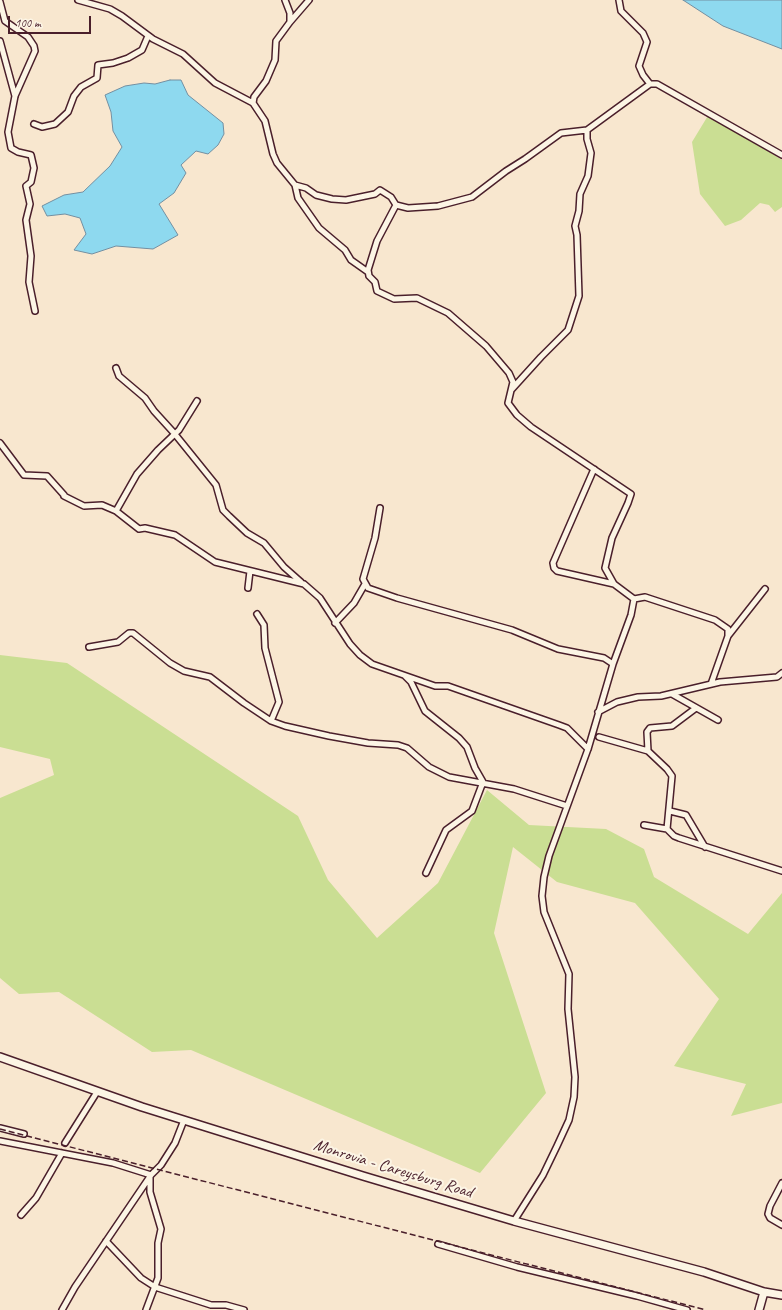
<!DOCTYPE html>
<style>
body{margin:0}
#map{position:relative;width:782px;height:1310px;overflow:hidden;background:#f8e7cf;font-family:Caveat,sans-serif}
canvas{display:block}
.scale{position:absolute;left:8px;top:16px;width:83px;height:18px;box-sizing:border-box;border:2px solid #4a1f2b;border-top:0;padding-left:5px;font-size:12px;line-height:14px;white-space:nowrap;color:#4a1f2b;-webkit-text-stroke:3px #fcf5e5;paint-order:stroke}
</style>
<div id="map">
<canvas width="782" height="1310"></canvas>
<div class="scale">100 m</div>
</div>
<script>
const ctx = document.querySelector('canvas').getContext('2d');
ctx.lineJoin = 'round';
function paint(path, color) { ctx.fillStyle = color; ctx.fill(path, 'evenodd'); }
const shape = rows => new Path2D(rows.map(r => 'M' + r).join(''));
function strokePath(path, color, width, dash) { ctx.strokeStyle = color; ctx.lineWidth = width; ctx.lineCap = dash ? 'butt' : 'round'; ctx.setLineDash(dash || []); ctx.stroke(path); }
function drawText(font, color, halo, rows, align = 'center') {
  ctx.font = font + ' Caveat,sans-serif'; ctx.lineWidth = 4; ctx.setLineDash([]); ctx.textBaseline = 'middle'; ctx.strokeStyle = halo; ctx.fillStyle = color; for (const [text, x, y, turn = 0] of rows) {
    ctx.save(); ctx.translate(x, y); ctx.rotate((+turn || 0) * Math.PI / 180); ctx.textAlign = isNaN(turn) ? turn : align; if (halo) ctx.strokeText(text, 0, 0); ctx.fillText(text, 0, 0); ctx.restore();
  }
}
const green = shape([
 [709,114,782,160,782,207,775,212,769,205,760,203,741,220,725,226,700,194,692,142],
 [0,655,67,663,298,816,328,880,377,938,438,883,487,790,529,825,606,829,644,849,654,877,748,934,782,893,782,1103,731,1116,746,1084,674,1066,719,999,635,903,557,882,513,847,494,933,546,1093,480,1173,191,1050,152,1052,59,992,19,994,0,978,0,798,54,775,50,759,0,747]
]);
const water = shape([
 [683,0,782,0,782,49,723,26,683,0],
 [170,80,181,80,188,95,223,123,224,134,218,145,208,154,196,151,181,165,186,173,174,193,159,204,178,235,153,249,116,246,92,254,74,250,86,234,80,218,65,214,47,216,42,206,64,195,83,192,110,166,122,147,113,131,111,112,105,95,125,86,144,83,155,84,170,80]
]);
const street = shape([
 [78,0,110,9,122,16,153,39,183,54,215,83,253,103,265,121,273,154,277,163,295,185,306,188,316,195,332,199,346,200,375,194,380,190,391,197,396,205,408,208,438,206,472,197,506,171,525,159,561,133,587,130,650,84,657,84,782,155],
 [619,0,621,11,643,33,647,42,639,66,643,75,650,84],
 [0,2,5,21,28,37,34,46,35,51,15,96,8,132,11,148,18,152,31,155,34,168,31,182,26,186,30,204,26,220,31,256,29,282,35,311],
 [290,22,309,0],
 [0,41,15,96],
 [253,103,254,97,266,81,275,60,276,41,290,22,290,13,285,0],
 [34,124,42,127,55,124,68,112,74,96,81,87,97,78,98,65,113,63,128,58,142,50,148,36],
 [295,185,298,198,319,228,345,250,351,260,368,272],
 [396,205,377,241,368,270,369,276,375,282,377,291,394,299,417,298,448,313,486,346,509,373,513,382,508,403,517,415,531,427,631,494,628,503,612,538,605,568,614,584,634,599,631,615,613,664,588,749,549,856,544,877,542,896,544,912,569,974,568,1009,575,1077,574,1097,569,1120,557,1146,543,1175,514,1221],
 [116,368,119,376,145,398,154,411,174,433,216,485,223,510,229,516,247,533,264,543,284,567,301,582],
 [512,389,541,357,568,330,579,296,577,235,575,226,579,211,580,194,588,176,591,153,587,139,587,130],
 [0,443,24,475,47,476,64,495],
 [594,469,553,563,554,568,557,571,614,584],
 [64,496,84,506,102,505,116,511,139,529,145,528,175,535,215,562,304,584,320,598,350,644,360,655,372,664,435,686,448,686,559,725,567,728,588,749],
 [380,508,375,538,363,579,368,588,397,598,512,630,558,649,604,658,613,664],
 [116,511,137,474,158,450,179,430,197,401],
 [248,588,250,571],
 [634,599,645,597,715,620,728,629,728,636],
 [257,614,264,625,265,648,279,702,271,721],
 [335,623,354,603,365,584],
 [89,647,118,642,129,633,133,633,170,663,184,671,210,677,244,703,271,721,285,726,329,736,368,743,398,745,407,748,429,767,449,777,514,789,567,806],
 [405,676,411,682,425,711,459,738,467,747,475,768,483,782,472,811,446,830,426,873],
 [711,684,728,636,765,589],
 [672,694,718,720],
 [696,708,672,726,650,728,647,732,648,751,667,769,672,776,667,829,674,836,679,838,782,871],
 [598,712,617,702,638,697,661,696,720,682,777,677,782,673],
 [599,737,648,751],
 [670,811,686,815,705,847],
 [644,825,667,829],
 [0,1128,24,1134],
 [0,1141,113,1163,151,1175,161,1165,175,1143,184,1120],
 [65,1143,97,1092],
 [782,1183,770,1206,768,1214,770,1218,782,1225],
 [21,1215,36,1198,62,1153],
 [106,1241,141,1278,155,1287,211,1305,226,1305,244,1310],
 [438,1244,517,1267,637,1296,687,1310],
 [62,1310,75,1287,151,1175],
 [146,1310,158,1278,158,1243,161,1229,150,1192,150,1177]
]);
const secondary = shape([
 [0,1057,142,1107,363,1176,514,1221,704,1272,764,1292,782,1295],
 [759,1310,764,1292]
]);
const rail = shape([
 [0,1129,706,1310]
]);
const streetNames = [
 ["Monrovia - Careysburg Road",393,1169,17]
];
paint(green, '#cade93');
paint(water, '#8ed9ef');
strokePath(water, '#738fa1', 1);
strokePath(street, '#4a1f2b', 8);
strokePath(secondary, '#4a1f2b', 10);
strokePath(street, '#fcf5e5', 5);
strokePath(secondary, '#fcf5e5', 7);
strokePath(rail, '#4a1f2b', 1.5, [6, 3]);
drawText('17px', '#4a1f2b', '#fcf5e5', streetNames);
</script>
